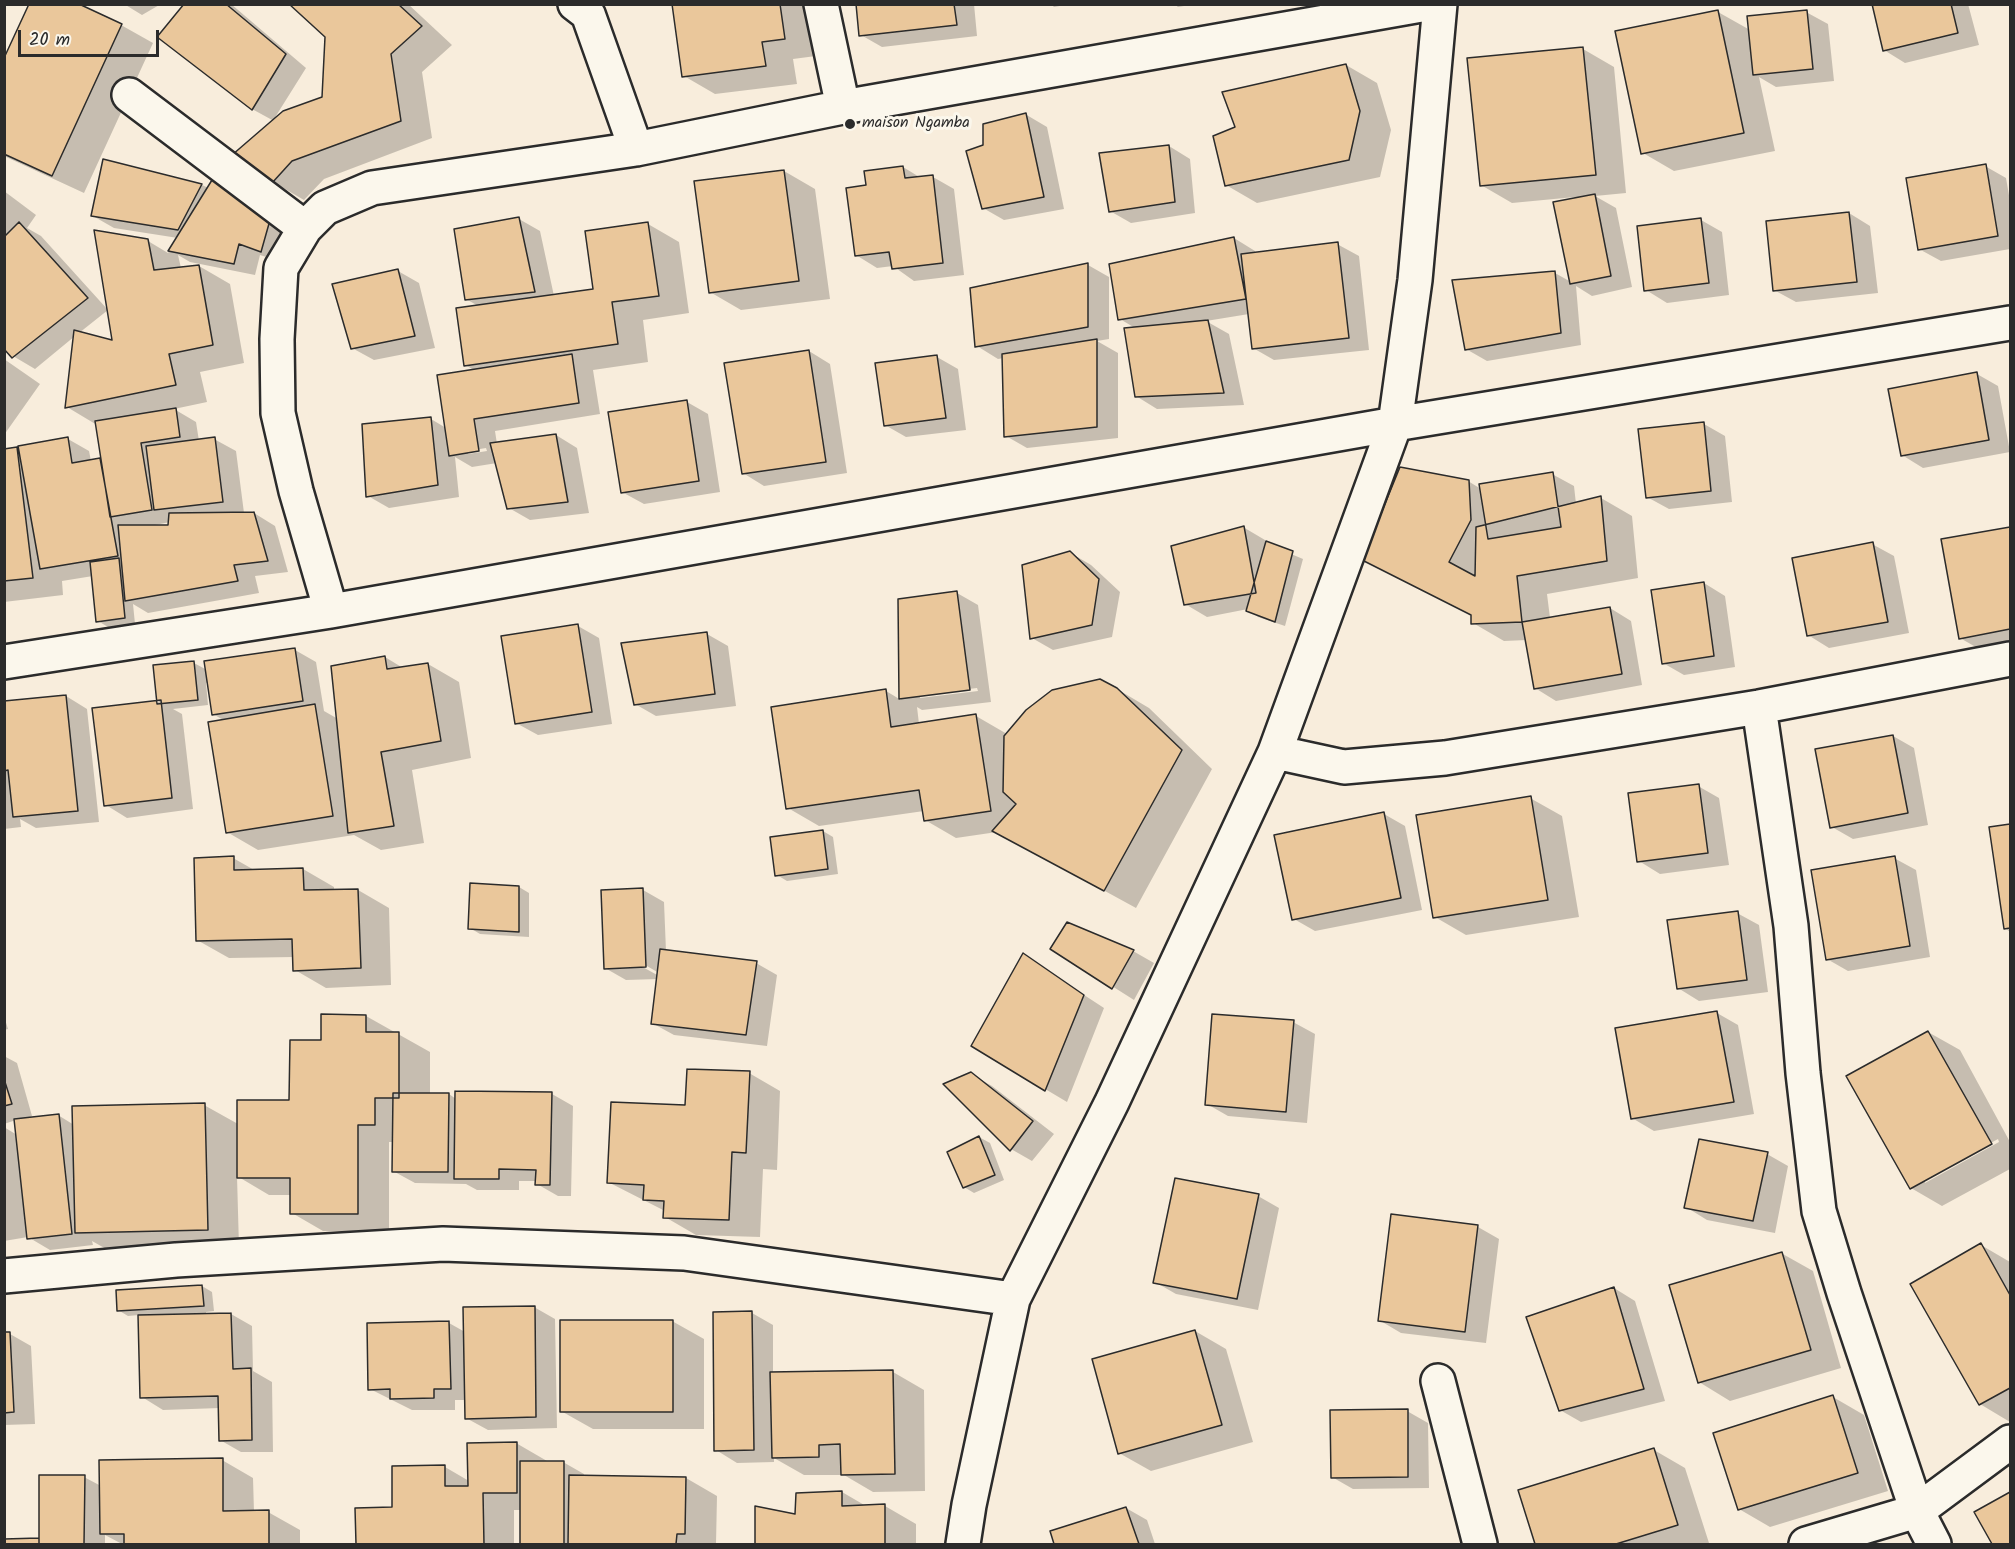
<!DOCTYPE html>
<style>
body{margin:0}
#map{position:relative;width:2015px;height:1549px;overflow:hidden;background:#f8eddc;font-family:Kalam,sans-serif}
canvas{display:block}
.frame{position:absolute;inset:0;border:6px solid #2b2b2b;pointer-events:none}
.scale{position:absolute;left:18px;top:30px;width:141px;height:27px;box-sizing:border-box;border:3px solid #2b2b2b;border-top:0;padding-left:8px;font-size:18px;line-height:21px;white-space:nowrap;color:#2b2b2b;-webkit-text-stroke:4px #fbf7ec;paint-order:stroke}
</style>
<div id="map">
<canvas width="2015" height="1549"></canvas>
<div class="frame"></div>
<div class="scale">20 m</div>
</div>
<script>
const ctx = document.querySelector('canvas').getContext('2d');
ctx.lineJoin = 'round';
function paint(path, color) { ctx.fillStyle = color; ctx.fill(path, 'evenodd'); }
const shape = rows => new Path2D(rows.map(r => 'M' + r).join(''));
function strokePath(path, color, width, dash) { ctx.strokeStyle = color; ctx.lineWidth = width; ctx.lineCap = dash ? 'butt' : 'round'; ctx.setLineDash(dash || []); ctx.stroke(path); }
function drawText(font, color, halo, rows, align = 'center') {
  ctx.font = font + ' Kalam,sans-serif'; ctx.lineWidth = 6; ctx.setLineDash([]); ctx.textBaseline = 'middle'; ctx.strokeStyle = halo; ctx.fillStyle = color; for (const [text, x, y, turn = 0] of rows) {
    ctx.save(); ctx.translate(x, y); ctx.rotate((+turn || 0) * Math.PI / 180); ctx.textAlign = isNaN(turn) ? turn : align; if (halo) ctx.strokeText(text, 0, 0); ctx.fillText(text, 0, 0); ctx.restore();
  }
}
const shadow = shape([
 [75,4,121,25,153,43,84,193,4,156,4,62],
 [124,4,161,4,142,15],
 [186,4,231,4,306,68,274,119,324,98,326,36,291,4,408,4,452,45,422,72,432,138,324,179,304,200,273,182,274,121,252,109],
 [674,4,806,4,816,56,793,59,797,84,715,94,684,76],
 [857,4,974,4,977,36,882,47,861,35],
 [1051,4,1071,4,1054,7],
 [1174,4,1196,4,1178,7],
 [1873,4,1968,4,1979,45,1905,63,1884,50],
 [1718,12,1750,30,1806,12,1828,24,1834,81,1776,87,1759,77,1775,151,1674,171,1643,153],
 [1583,49,1614,67,1626,193,1595,196,1616,208,1632,287,1592,296,1576,286,1581,345,1487,361,1466,349,1555,273,1571,282,1575,200,1575,197,1512,203,1481,185],
 [1346,65,1377,83,1391,130,1380,177,1257,203,1226,185,1237,128],
 [1025,114,1047,127,1064,209,1004,220,983,208,985,146],
 [1169,146,1190,159,1195,213,1131,223,1110,211],
 [104,161,202,185,292,226,282,262,260,255,255,275,190,262,178,255,181,268,199,266,230,284,244,363,200,372,207,402,174,409,196,422,199,441,214,439,236,451,244,513,254,513,275,526,288,572,255,576,259,593,148,613,133,604,135,624,108,627,98,621,93,576,62,581,63,595,4,602,4,450,20,451,68,439,89,451,91,461,102,459,97,425,67,407,75,336,35,369,13,356,4,347,4,191,36,215,27,228,41,236,108,310,79,333,114,342,148,241,168,253,178,238,114,228,93,216],
 [170,522,170,526,155,526,155,525],
 [1985,166,2006,178,2010,201,2010,249,1941,261,1919,249],
 [903,167,921,178,933,177,954,189,964,275,914,281,893,266,877,268,856,255,867,187],
 [784,171,815,189,830,299,741,310,710,292],
 [1849,213,1870,226,1878,293,1796,302,1774,290],
 [519,219,540,231,554,296,594,290,648,224,679,242,689,313,643,320,648,362,593,370,600,414,495,431,497,444,556,435,577,448,589,513,530,520,509,508,497,463,472,467,455,457,459,497,389,508,368,496,431,419,446,428,474,370,465,365,480,307,466,299],
 [486,448,487,451,468,454,468,451],
 [1701,220,1722,232,1729,295,1667,303,1646,290],
 [1234,238,1255,251,1256,254,1337,244,1359,256,1369,350,1274,360,1253,348,1249,314,1206,321,1229,334,1244,405,1157,409,1136,396,1135,328,1120,319],
 [1088,265,1109,277,1109,339,1097,341,1118,353,1118,438,1027,448,1006,436,1004,358,998,359,977,346,972,289],
 [398,271,419,283,435,348,374,360,352,348],
 [809,351,830,364,847,473,764,486,743,473],
 [937,357,958,369,966,430,906,437,885,425],
 [4,359,40,384,4,435],
 [1977,374,1998,386,2010,452,1923,468,1902,455],
 [687,402,708,414,720,492,644,504,622,492],
 [1704,424,1725,436,1732,502,1669,509,1647,497],
 [1552,474,1574,486,1576,504,1601,498,1632,516,1638,578,1547,594,1550,618,1610,608,1631,621,1642,685,1556,701,1535,688,1527,640,1504,641,1473,623,1473,616,1364,559,1468,481,1481,489],
 [1243,527,1265,540,1265,543,1303,559,1285,626,1258,617,1248,609,1207,617,1185,604],
 [2010,528,2010,645,1981,650,1960,638,1943,540],
 [1872,544,1894,556,1909,633,1829,648,1808,635],
 [1069,552,1091,565,1120,592,1112,637,1053,650,1032,638],
 [1704,583,1725,596,1735,667,1684,675,1663,663],
 [957,593,978,605,991,702,922,710,917,707,919,724,976,716,1007,734,1117,689,1149,708,1212,769,1136,908,997,832,956,838,925,820,924,811,819,826,788,808,886,691,901,700,899,600],
 [977,688,978,691,920,698,920,695],
 [578,626,599,638,612,724,538,735,516,723],
 [707,634,728,646,736,706,656,716,635,704],
 [295,650,316,662,324,711,338,719,385,657,403,668,428,664,459,682,471,758,412,770,424,843,381,850,354,835,258,850,227,832,225,721,213,714,208,682,206,683,208,705,173,709,182,714,193,809,127,818,106,805,158,702,194,663,207,670],
 [66,696,87,709,99,822,36,828,20,819,21,827,4,829,4,703],
 [1893,736,1914,748,1928,825,1853,839,1832,827],
 [1698,786,1719,798,1729,865,1660,874,1639,861],
 [1530,798,1562,816,1579,917,1466,935,1435,917],
 [1384,814,1405,826,1422,910,1315,931,1294,919],
 [2010,826,2010,932,2005,928,1990,829],
 [823,831,833,837,838,874,787,881,777,875],
 [233,858,256,871,303,869,334,887,334,891,358,890,389,908,391,985,326,988,295,970,294,957,229,958,197,940],
 [1894,858,1916,870,1930,957,1848,971,1827,959],
 [519,887,529,893,529,937,480,934,470,928],
 [643,890,664,902,666,951,756,963,777,975,767,1046,674,1035,652,1023,658,979,626,980,605,968],
 [640,962,659,973,659,976,639,965],
 [1737,913,1759,925,1768,992,1699,1001,1678,988],
 [1052,948,1133,951,1154,963,1134,1000],
 [1023,955,1104,1008,1067,1102,973,1046],
 [1717,1013,1738,1025,1754,1114,1654,1131,1632,1118],
 [4,1016,8,1029,4,1030],
 [366,1016,430,1052,430,1094,449,1094,456,1099,552,1094,573,1106,571,1196,558,1196,537,1184,537,1181,519,1181,519,1190,477,1190,466,1184,415,1183,393,1171,394,1142,389,1142,389,1231,323,1231,292,1213,292,1195,269,1195,237,1176,239,1247,108,1250,92,1241,93,1245,50,1250,28,1237,4,1241,4,1127,17,1135,16,1120,4,1124,4,1056,17,1063,32,1116,25,1120,58,1115,74,1125,204,1105,238,1124,291,1101,323,1041],
 [1293,1022,1315,1034,1307,1123,1228,1116,1207,1104],
 [1928,1032,1960,1050,2010,1142,2010,1169,1942,1206,1911,1188],
 [1998,1139,1999,1142,1925,1183,1925,1179],
 [749,1073,780,1091,777,1170,763,1169,760,1237,696,1235,665,1217,665,1211,608,1182,687,1107],
 [971,1074,992,1086,1054,1134,1032,1161,1011,1149],
 [979,1137,990,1143,1004,1180,974,1193,964,1187],
 [1767,1154,1788,1166,1775,1233,1707,1220,1686,1207],
 [1258,1196,1279,1208,1258,1310,1176,1294,1155,1282],
 [1478,1227,1499,1239,1486,1343,1401,1333,1379,1320],
 [1981,1245,2010,1262,2010,1422,1980,1404],
 [1781,1253,1813,1271,1841,1368,1730,1401,1699,1382],
 [202,1286,212,1292,214,1311,206,1312,206,1315,231,1314,252,1326,253,1371,272,1382,273,1452,241,1452,220,1440,220,1408,163,1410,142,1397,139,1315,128,1316,118,1310],
 [1614,1288,1635,1301,1665,1401,1581,1422,1560,1410],
 [534,1307,555,1319,557,1428,488,1430,466,1418,466,1400,455,1400,455,1410,412,1410,370,1389,449,1323,465,1332],
 [752,1313,773,1325,773,1373,893,1372,924,1390,925,1491,873,1492,844,1475,804,1475,774,1458,774,1462,737,1463,716,1450],
 [672,1321,704,1339,704,1429,593,1429,561,1411],
 [1195,1331,1226,1349,1253,1442,1151,1471,1119,1453],
 [4,1334,10,1334,31,1346,35,1424,4,1425],
 [1833,1397,1864,1415,1888,1491,1770,1527,1739,1509],
 [1407,1411,1428,1423,1429,1488,1353,1489,1332,1477],
 [516,1443,547,1461,563,1462,584,1474,584,1477,686,1478,717,1496,716,1544,522,1544,522,1510,514,1510,514,1544,357,1544,357,1510,393,1509,445,1467,469,1481],
 [1654,1450,1685,1468,1709,1543,1537,1544,1520,1491],
 [222,1460,253,1478,254,1512,268,1512,300,1530,300,1544,122,1544,105,1535,105,1544,4,1544,4,1541,40,1540,84,1477,101,1486],
 [842,1492,866,1506,885,1506,916,1524,916,1544,756,1544,757,1508,797,1516],
 [2010,1494,2010,1544,1994,1544,1976,1513],
 [1126,1508,1147,1520,1155,1544,1056,1544,1052,1532]
]);
const building = shape([
 [29,4,79,4,122,24,52,176,4,154,4,58,29,4],
 [184,4,226,4,286,54,252,110,157,37,184,4],
 [289,4,398,4,422,26,391,54,401,121,292,161,272,183,232,155,283,111,322,97,325,37,289,4],
 [672,4,780,4,785,39,762,42,766,66,682,77,672,4],
 [856,4,954,4,957,25,859,36,856,4],
 [1872,4,1951,4,1958,33,1883,51,1872,4],
 [1718,10,1744,133,1641,154,1615,31,1718,10],
 [1807,10,1813,69,1753,75,1747,16,1807,10],
 [1583,47,1596,175,1480,186,1467,58,1583,47],
 [1346,64,1360,111,1349,160,1225,186,1213,136,1235,127,1222,92,1346,64],
 [1026,113,1044,197,982,209,966,151,983,145,983,124,1026,113],
 [1169,145,1175,202,1109,212,1099,153,1169,145],
 [103,159,202,184,178,230,91,216,103,159],
 [1986,164,1998,236,1918,250,1906,178,1986,164],
 [903,166,905,178,933,175,943,263,892,269,889,252,855,256,846,188,866,185,864,171,903,166],
 [784,170,799,281,709,293,694,181,784,170],
 [212,180,272,213,261,252,239,244,234,264,168,251,212,180],
 [1595,194,1611,276,1570,284,1553,202,1595,194],
 [1849,212,1857,282,1773,291,1766,221,1849,212],
 [519,217,535,292,465,300,454,229,519,217],
 [1701,218,1709,283,1644,291,1637,226,1701,218],
 [19,222,88,298,12,358,4,349,4,237,19,222],
 [648,222,659,296,612,302,618,344,464,366,456,308,593,289,585,231,648,222],
 [94,230,148,239,154,270,199,265,213,345,169,354,176,385,65,408,74,330,112,340,94,230],
 [1234,237,1246,299,1118,320,1109,264,1234,237],
 [1338,242,1349,338,1252,349,1241,254,1338,242],
 [1088,263,1088,327,975,347,970,288,1088,263],
 [398,269,415,336,351,349,332,284,398,269],
 [1555,271,1561,333,1465,350,1452,280,1555,271],
 [1208,320,1224,393,1135,397,1124,328,1208,320],
 [1097,339,1097,427,1004,437,1002,354,1097,339],
 [809,350,826,462,742,474,724,363,809,350],
 [572,354,579,403,474,419,479,451,449,456,437,375,572,354],
 [937,355,946,418,884,426,875,363,937,355],
 [1977,372,1989,440,1901,456,1888,389,1977,372],
 [687,400,699,481,621,493,608,412,687,400],
 [176,408,180,437,141,443,152,510,110,517,95,421,176,408],
 [431,417,438,485,366,497,362,424,431,417],
 [1704,422,1711,491,1646,498,1638,429,1704,422],
 [556,434,568,502,507,509,490,443,556,434],
 [68,437,72,463,100,458,118,556,40,569,18,446,68,437],
 [215,437,223,502,154,510,146,446,215,437],
 [17,447,33,578,4,581,4,449,17,447],
 [1400,467,1469,480,1471,520,1449,562,1475,576,1476,527,1601,496,1607,561,1517,576,1522,622,1471,624,1471,615,1362,560,1400,467],
 [1553,472,1561,527,1488,539,1479,484,1553,472],
 [254,512,268,561,234,565,238,581,125,601,118,525,168,525,169,513,254,512],
 [1244,526,1256,593,1184,605,1171,546,1244,526],
 [2010,527,2010,629,1959,639,1941,539,2010,527],
 [1266,541,1293,551,1275,622,1246,611,1266,541],
 [1873,542,1888,622,1807,636,1792,558,1873,542],
 [1070,551,1099,579,1092,625,1030,639,1022,565,1070,551],
 [119,558,125,618,96,622,90,562,119,558],
 [1704,582,1714,656,1662,664,1651,590,1704,582],
 [957,591,970,690,899,699,898,599,957,591],
 [1610,607,1622,674,1534,689,1522,622,1610,607],
 [578,624,592,712,515,724,501,636,578,624],
 [707,632,715,694,634,705,621,643,707,632],
 [295,648,303,701,212,715,204,661,295,648],
 [385,656,387,669,428,663,441,741,381,752,394,826,348,833,331,666,385,656],
 [194,661,198,700,157,704,153,665,194,661],
 [1100,679,1117,688,1182,750,1104,891,992,831,1016,804,1003,792,1004,736,1026,710,1052,690,1100,679],
 [886,689,891,727,976,714,991,811,924,821,919,790,786,809,771,707,886,689],
 [66,695,78,811,13,817,8,770,4,771,4,701,66,695],
 [161,700,172,798,104,806,92,708,161,700],
 [315,704,333,816,226,833,208,722,315,704],
 [1893,735,1908,813,1830,828,1815,749,1893,735],
 [1699,784,1708,853,1637,862,1628,793,1699,784],
 [1531,796,1548,900,1433,918,1416,815,1531,796],
 [1384,812,1401,898,1292,920,1274,835,1384,812],
 [2010,824,2010,928,2004,929,1989,827,2010,824],
 [823,830,828,869,775,876,770,837,823,830],
 [234,856,234,870,303,868,304,890,358,889,361,968,293,971,292,939,196,941,194,858,234,856],
 [1895,856,1910,946,1826,960,1811,870,1895,856],
 [470,883,519,886,519,932,468,929,470,883],
 [643,888,646,967,604,969,601,890,643,888],
 [1738,911,1747,980,1677,989,1667,920,1738,911],
 [1067,922,1134,950,1112,989,1050,949,1067,922],
 [660,949,757,961,746,1035,651,1024,660,949],
 [1023,953,1084,995,1045,1091,971,1046,1023,953],
 [1717,1011,1734,1102,1631,1119,1615,1028,1717,1011],
 [321,1014,366,1015,366,1032,399,1032,399,1098,375,1098,375,1125,358,1125,358,1214,290,1214,290,1178,237,1178,237,1100,289,1100,290,1040,321,1040,321,1014],
 [1212,1014,1294,1020,1286,1112,1205,1105,1212,1014],
 [1928,1031,1992,1144,1910,1189,1846,1076,1928,1031],
 [687,1069,750,1071,746,1153,732,1152,729,1220,663,1218,664,1201,643,1200,644,1185,607,1183,611,1102,685,1105,687,1069],
 [971,1072,1033,1121,1010,1151,943,1084,971,1072],
 [4,1079,12,1104,4,1106,4,1079],
 [455,1091,552,1092,550,1185,535,1185,536,1170,499,1169,499,1179,454,1179,455,1091],
 [393,1093,449,1093,448,1172,392,1172,393,1093],
 [205,1103,208,1230,75,1233,72,1106,205,1103],
 [59,1114,72,1234,27,1239,14,1119,59,1114],
 [979,1136,995,1175,963,1188,947,1152,979,1136],
 [1699,1139,1768,1152,1753,1221,1684,1208,1699,1139],
 [1175,1178,1259,1194,1237,1299,1153,1283,1175,1178],
 [1391,1214,1478,1225,1465,1332,1378,1321,1391,1214],
 [1981,1243,2010,1295,2010,1388,1979,1405,1910,1284,1981,1243],
 [1782,1252,1811,1350,1698,1383,1669,1285,1782,1252],
 [202,1285,204,1306,117,1311,116,1290,202,1285],
 [1614,1287,1644,1389,1559,1411,1526,1317,1614,1287],
 [535,1306,536,1417,465,1419,463,1307,535,1306],
 [752,1311,754,1450,714,1451,713,1312,752,1311],
 [231,1313,233,1369,251,1368,252,1440,219,1441,218,1396,140,1398,138,1315,231,1313],
 [560,1320,673,1320,673,1412,560,1412,560,1320],
 [449,1321,451,1389,434,1389,434,1398,390,1399,390,1389,368,1390,367,1323,449,1321],
 [1195,1330,1222,1425,1118,1454,1092,1359,1195,1330],
 [4,1332,10,1332,14,1412,4,1413,4,1332],
 [893,1370,895,1474,841,1475,840,1444,819,1445,819,1457,772,1458,770,1372,893,1370],
 [1833,1395,1858,1473,1738,1510,1713,1433,1833,1395],
 [1408,1409,1408,1477,1331,1478,1330,1410,1408,1409],
 [517,1442,517,1493,483,1493,484,1544,356,1544,355,1508,392,1507,392,1466,445,1465,445,1486,468,1486,467,1443,517,1442],
 [1654,1448,1678,1525,1616,1544,1535,1544,1518,1490,1654,1448],
 [223,1458,223,1511,269,1510,269,1544,124,1544,124,1534,100,1534,99,1460,223,1458],
 [520,1461,564,1461,564,1544,520,1544,520,1461],
 [39,1475,85,1475,84,1544,39,1544,39,1475],
 [569,1475,686,1477,685,1534,677,1534,676,1544,568,1544,569,1475],
 [842,1491,842,1506,885,1504,885,1544,755,1544,755,1506,795,1514,796,1493,842,1491],
 [2010,1492,2010,1544,1992,1544,1974,1512,2010,1492],
 [1126,1507,1139,1544,1054,1544,1050,1531,1126,1507],
 [39,1538,39,1544,4,1544,4,1539,39,1538]
]);
const street = shape([
 [575,4,588,14,636,149],
 [821,4,843,107],
 [129,95,305,228],
 [331,611,296,491,278,413,277,339,281,268,305,228,325,208,372,188,636,149,843,107,1427,4],
 [4,662,331,611,1395,424,2010,323],
 [1759,707,1791,926,1803,1073,1819,1211,1844,1293,1917,1511,1934,1544],
 [1275,752,1344,767,1445,758,1759,707,2010,659],
 [4,1276,176,1260,443,1244,684,1253,1013,1299],
 [1438,1381,1480,1544],
 [963,1544,969,1505,1013,1299,1112,1102,1275,752,1395,424,1415,280,1440,4],
 [1806,1544,1917,1511,2010,1442]
]);
const markers = [
 [850,124,6,"#2b2b2b"]
];
const poiNames = [
 ["maison Ngamba",862,124]
];
paint(shadow, '#0003');
paint(building, '#eac79b');
strokePath(building, '#2b2b2b', 1.5);
strokePath(street, '#2b2b2b', 38);
strokePath(street, '#fbf7ec', 33);
for (const [x, y, r, color] of markers) { const dot = new Path2D(); dot.arc(x, y, r, 0, 2 * Math.PI); ctx.fillStyle = color; ctx.fill(dot); strokePath(dot, '#fbf7ec', 2); }
drawText('16px', '#2b2b2b', '#fbf7ec', poiNames, 'left');
</script>
